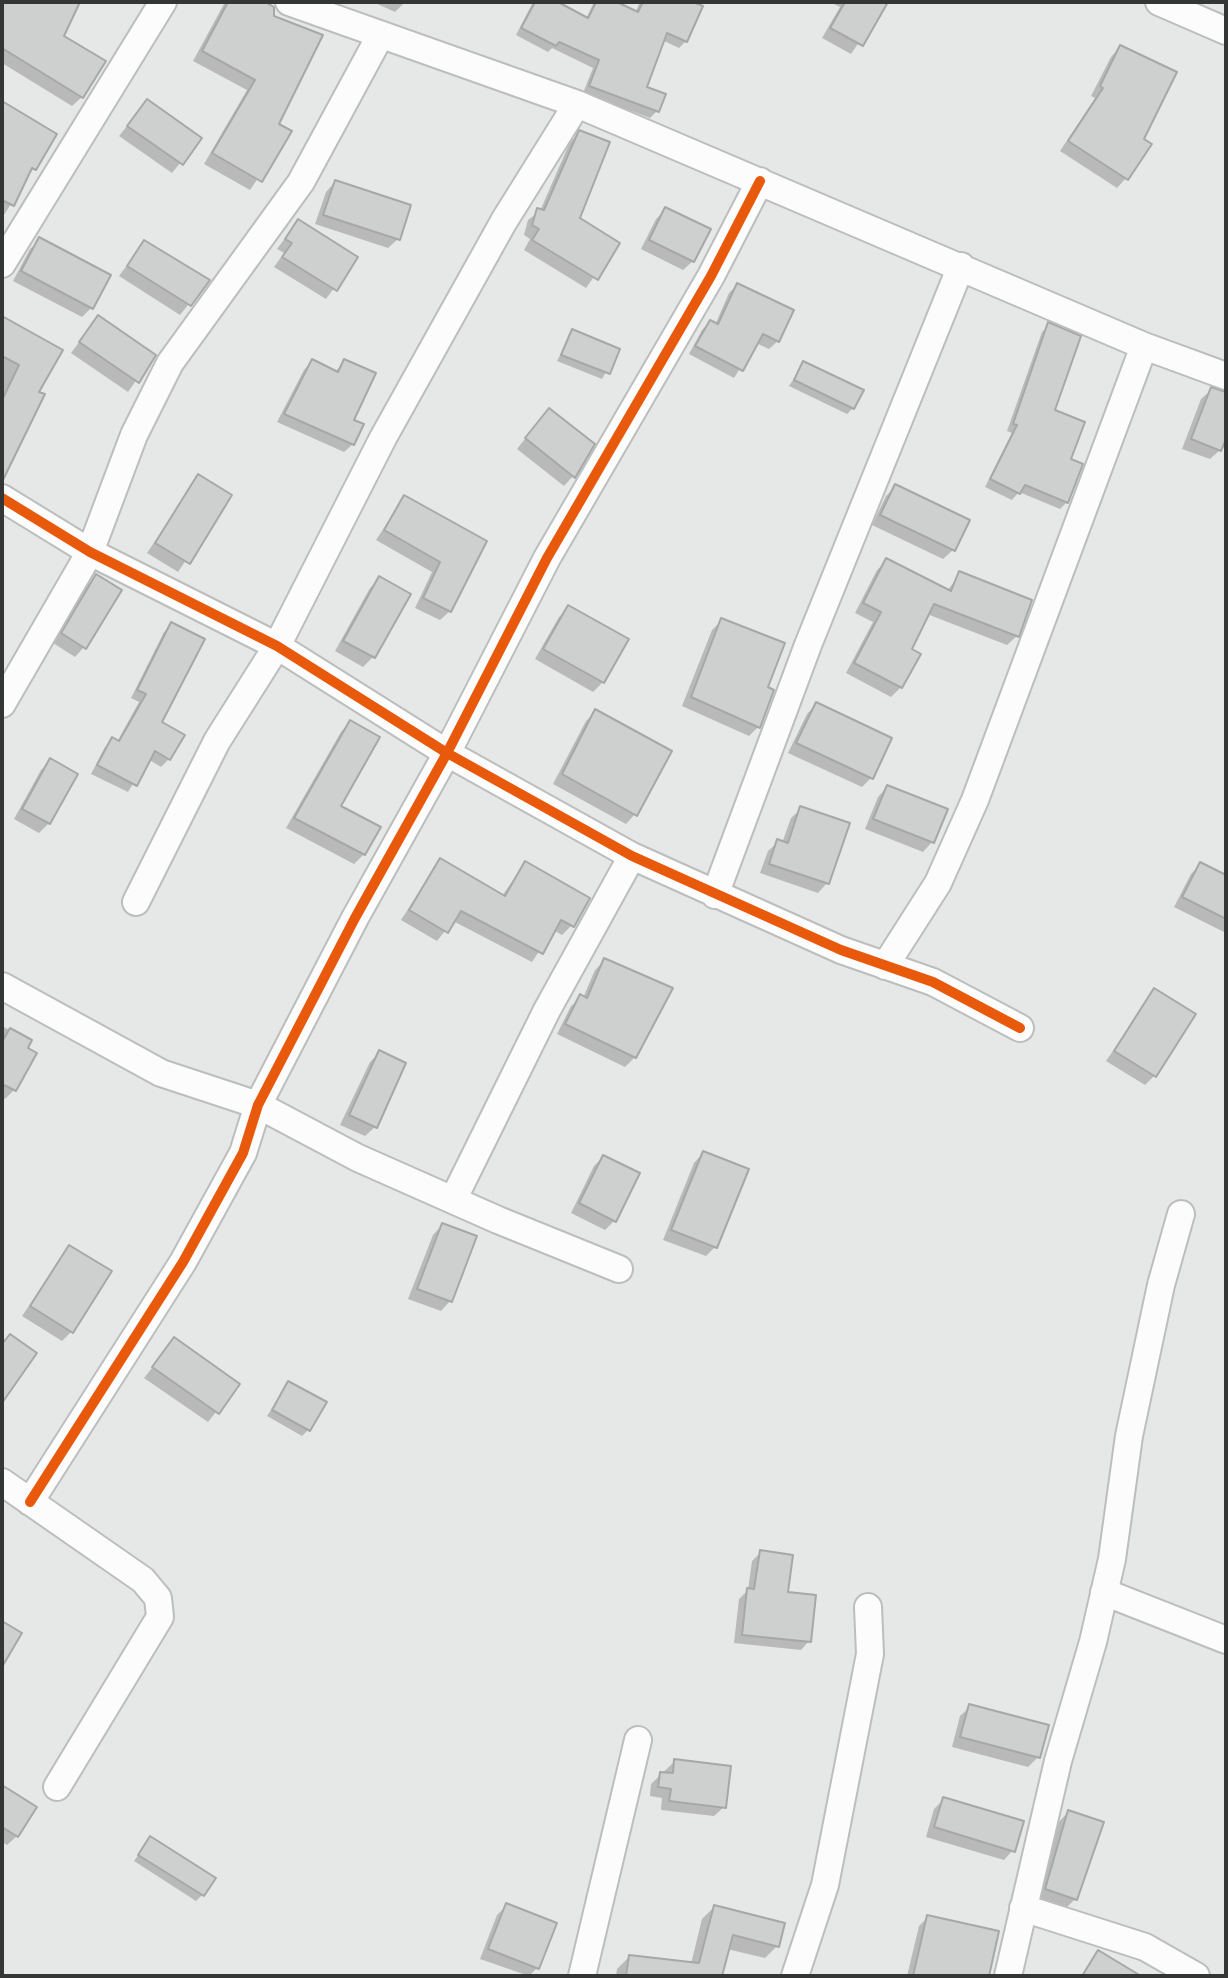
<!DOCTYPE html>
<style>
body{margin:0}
#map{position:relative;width:1228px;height:1978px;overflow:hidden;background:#e6e8e7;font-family:Arial,sans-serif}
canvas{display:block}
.frame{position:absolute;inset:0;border:4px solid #343635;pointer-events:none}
</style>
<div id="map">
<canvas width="1228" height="1978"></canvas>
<div class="frame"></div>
</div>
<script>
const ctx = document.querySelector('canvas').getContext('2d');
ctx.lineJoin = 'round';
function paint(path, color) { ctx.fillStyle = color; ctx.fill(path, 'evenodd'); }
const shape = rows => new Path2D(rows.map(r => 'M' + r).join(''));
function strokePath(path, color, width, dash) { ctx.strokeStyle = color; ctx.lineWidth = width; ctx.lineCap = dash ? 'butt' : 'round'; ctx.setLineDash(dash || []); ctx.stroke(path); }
const shadow = shape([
 [2,2,78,2,62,36,82,97,72,106,2,63],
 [225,2,261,2,276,125,289,132,250,190,204,164,247,90,193,61],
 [373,2,405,2,395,12],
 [533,2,554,2,586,19,594,2,613,2,635,13,640,2,688,2,686,41,679,48,662,40,644,88,657,111,650,118,583,93,593,68,552,48,548,52,516,35],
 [830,2,886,2,851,54,822,38,840,7],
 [1120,47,1142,140,1126,178,1117,188,1060,151,1095,98,1091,96,1111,57],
 [147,101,199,139,172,173,119,136],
 [2,103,55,134,2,218],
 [580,133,577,219,617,244,586,288,524,250,530,239,524,235,528,220,540,211,570,142],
 [335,182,398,239,388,248,315,224,326,192],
 [666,209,693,261,683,270,641,249,656,219],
 [298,221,356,258,326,299,274,267,284,253,277,249],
 [40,240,91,308,82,317,13,281,30,249],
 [144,242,207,281,180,315,119,276],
 [737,285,778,341,769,349,756,343,734,378,689,354,702,330,710,322,715,325,729,293],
 [98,317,154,355,128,392,71,353],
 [2,318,36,392,2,468],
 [1049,325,1052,411,1068,460,1067,502,1060,509,1019,492,1012,500,985,487,1012,433,1007,431,1042,332],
 [572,332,618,350,602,379,557,361],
 [312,361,335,372,345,361,353,444,344,452,277,422,304,370],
 [804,363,853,408,847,414,789,386],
 [1211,390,1226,395,1226,433,1220,450,1210,459,1182,449,1201,399],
 [540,420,573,476,564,486,517,449],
 [198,477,229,496,178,572,147,553],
 [895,487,953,550,943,559,872,525,886,496],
 [404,498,484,542,450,611,440,620,415,608,432,572,376,540],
 [887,561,947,591,960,574,1017,636,1007,645,927,614,909,650,901,687,891,697,846,673,873,622,855,613,877,570],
 [96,576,84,647,75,657,53,643,87,586],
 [379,579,408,595,373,657,363,667,335,651,370,588],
 [568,608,603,682,593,692,535,659,559,617],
 [721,621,766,688,758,727,749,736,682,706,712,630],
 [172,625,160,723,169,759,161,767,148,759,128,792,91,774,105,747,113,740,117,742,139,702,131,698,164,632],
 [816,704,871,778,862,787,788,753,807,714],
 [595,712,635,814,626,824,553,784,586,721],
 [350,722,338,807,364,854,354,864,286,828,341,732],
 [50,761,49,823,39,833,14,819,41,770],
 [887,787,932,842,923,852,865,829,878,797],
 [801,809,827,883,818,893,760,873,768,851,778,842,782,843,791,818],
 [440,860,502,896,525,863,572,925,562,935,553,930,532,962,453,921,437,941,401,920],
 [1200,865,1226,877,1226,933,1174,907,1191,874],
 [604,961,635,1057,625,1067,557,1034,571,1006,583,998,595,970],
 [1154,991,1154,1076,1145,1085,1106,1061],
 [2,1026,30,1041,14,1090,5,1099,2,1097],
 [379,1053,375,1127,365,1136,340,1125,370,1062],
 [703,1153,715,1247,706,1256,663,1240,694,1163],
 [603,1157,614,1221,605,1230,571,1213,594,1166],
 [442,1225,475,1237,450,1301,441,1311,408,1299,433,1235],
 [69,1247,72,1331,62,1341,22,1316],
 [174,1340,237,1385,208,1422,144,1378],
 [289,1383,308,1430,302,1436,267,1416],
 [761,1552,809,1641,801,1650,734,1643,739,1599,748,1590,752,1561],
 [970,1707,1038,1757,1028,1767,952,1747,960,1716],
 [675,1761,724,1807,714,1816,661,1810,662,1798,650,1796,651,1784],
 [2,1787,17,1836,7,1845,2,1842],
 [944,1799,1013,1850,1004,1860,926,1837,934,1809],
 [1068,1812,1075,1899,1066,1908,1036,1899,1059,1822],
 [150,1839,202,1895,196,1901,134,1861],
 [507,1905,537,1968,529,1976,480,1959,497,1915],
 [714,1907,777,1946,765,1958,727,1949,720,1976,616,1976,617,1969,629,1957,691,1964,702,1919],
 [928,1917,986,1976,907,1976,919,1926]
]);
const building = shape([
 [2,2,80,2,64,36,106,61,83,98,2,48,2,2],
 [228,2,265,2,274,7,274,16,323,35,279,124,292,131,262,182,212,153,255,80,202,51,228,2],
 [535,2,558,2,588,18,596,2,617,2,638,12,643,2,693,2,703,6,687,42,667,33,647,87,666,94,659,112,589,86,599,60,559,42,556,46,521,28,535,2],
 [845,2,888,2,863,46,830,28,845,2],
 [1120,45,1177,72,1144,139,1152,144,1128,180,1068,141,1103,88,1100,86,1120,45],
 [147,99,202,138,183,165,127,126,147,99],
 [2,101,57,134,36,170,32,168,14,206,2,200,2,101],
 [579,130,610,142,580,218,620,243,598,280,532,240,539,229,532,225,537,208,544,210,579,130],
 [335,180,411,205,400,240,323,215,335,180],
 [665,207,711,229,694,262,649,240,665,207],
 [298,219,358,257,337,291,282,257,292,243,285,239,298,219],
 [39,237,111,275,93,309,21,271,39,237],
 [144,240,210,280,191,306,127,266,144,240],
 [737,283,794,310,779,342,763,334,743,371,695,346,710,320,718,324,737,283],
 [98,315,156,355,139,383,79,342,98,315],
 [2,316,63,350,39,392,45,394,2,482,2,400,19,365,2,356,2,316],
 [1048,322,1081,336,1055,410,1085,422,1071,459,1083,464,1068,503,1025,485,1020,494,990,479,1017,425,1013,424,1048,322],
 [572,329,620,349,610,374,561,355,572,329],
 [312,359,338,372,344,359,376,373,354,420,364,424,354,445,284,414,312,359],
 [803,361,864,390,854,409,794,380,803,361],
 [1211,387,1226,392,1226,439,1221,451,1191,439,1211,387],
 [549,408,595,444,575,478,525,438,549,408],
 [198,474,232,495,190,564,155,543,198,474],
 [895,484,970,520,955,551,880,515,895,484],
 [404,495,487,541,451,612,423,598,440,562,384,530,404,495],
 [886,558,951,591,959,571,1032,600,1019,637,934,604,912,649,921,654,902,688,854,663,881,612,863,603,886,558],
 [96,574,122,590,86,649,61,633,96,574],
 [379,576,411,594,375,658,343,641,379,576],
 [568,605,629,639,604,683,543,649,568,605],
 [721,618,785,643,768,687,774,690,760,728,691,697,721,618],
 [171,622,205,639,162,722,185,735,170,760,155,751,137,786,97,765,112,737,119,741,146,694,137,690,171,622],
 [816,702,892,738,873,779,796,743,816,702],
 [595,709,672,751,637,816,562,774,595,709],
 [350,720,380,737,341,806,381,827,365,855,294,818,350,720],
 [50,758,78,774,50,824,22,809,50,758],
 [887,785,948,809,934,843,873,819,887,785],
 [800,806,850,823,829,884,769,864,777,839,788,843,800,806],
 [440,858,505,896,525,861,590,898,574,927,561,920,543,954,461,911,448,933,409,910,440,858],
 [1200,862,1226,875,1226,919,1182,897,1200,862],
 [604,958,673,988,636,1058,565,1024,580,994,587,998,604,958],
 [1154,988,1196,1014,1156,1077,1114,1051,1154,988],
 [10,1028,32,1040,28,1048,37,1053,16,1091,2,1084,2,1042,10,1028],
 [379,1050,406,1063,377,1128,349,1115,379,1050],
 [703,1151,749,1169,717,1248,671,1230,703,1151],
 [603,1155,640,1173,616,1222,579,1203,603,1155],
 [442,1223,477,1236,452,1302,417,1289,442,1223],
 [69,1245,112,1271,73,1333,30,1306,69,1245],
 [10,1334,37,1353,2,1403,2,1344,10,1334],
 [174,1337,240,1384,219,1414,152,1367,174,1337],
 [288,1381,327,1402,310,1431,272,1410,288,1381],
 [760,1550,793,1555,788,1592,816,1595,811,1642,742,1635,747,1588,754,1589,760,1550],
 [2,1621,22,1633,2,1667,2,1621],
 [969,1704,1049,1725,1040,1758,960,1737,969,1704],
 [674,1759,731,1766,726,1808,669,1801,671,1789,658,1787,660,1772,673,1773,674,1759],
 [2,1785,37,1807,18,1837,2,1827,2,1785],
 [943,1797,1024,1821,1015,1852,934,1827,943,1797],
 [1068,1810,1104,1822,1077,1900,1045,1889,1068,1810],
 [150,1836,216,1878,204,1896,138,1855,150,1836],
 [506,1903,557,1923,539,1969,488,1949,506,1903],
 [714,1905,785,1923,779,1947,733,1935,722,1976,626,1976,629,1955,699,1963,714,1905],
 [927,1915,999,1931,989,1976,913,1976,927,1915],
 [1098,1950,1141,1976,1082,1976,1098,1950]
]);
const minor = shape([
 [289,2,577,104,1144,346,1226,376],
 [1159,2,1226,31],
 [2,264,163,2],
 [2,498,90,552,277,646,447,753,632,856,841,950,933,982,1020,1028],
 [2,704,90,552,134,435,170,363,301,182,380,36],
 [715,895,808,645,961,266],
 [136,902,217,741,277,646,383,438,504,221,577,104],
 [885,966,938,883,975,800,1144,346],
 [2,986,161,1073,258,1105,358,1158,498,1220,619,1269],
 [453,1200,547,1010,632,856],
 [2,1482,143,1580,158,1598,160,1617,57,1787],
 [30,1502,183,1262,243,1153,258,1105,355,918,447,753,547,558,711,276,760,181],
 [1104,1592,1226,1640],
 [1023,1908,1145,1947,1196,1976],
 [582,1976,638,1740],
 [795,1976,825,1885,870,1654,868,1607],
 [1008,1976,1058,1761,1093,1642,1112,1559,1129,1436,1161,1285,1181,1214]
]);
const cycleway = shape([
 [2,498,90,552,277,646,447,753,632,856,841,950,933,982,1020,1028],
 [30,1502,183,1262,243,1153,258,1105,355,918,447,753,547,558,711,276,760,181]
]);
paint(shadow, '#0003');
paint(building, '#cecfcf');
strokePath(building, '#a6a7a7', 2);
strokePath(minor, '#bcbebd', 30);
strokePath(minor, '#fbfcfb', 26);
strokePath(cycleway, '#e8590c', 10);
</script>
